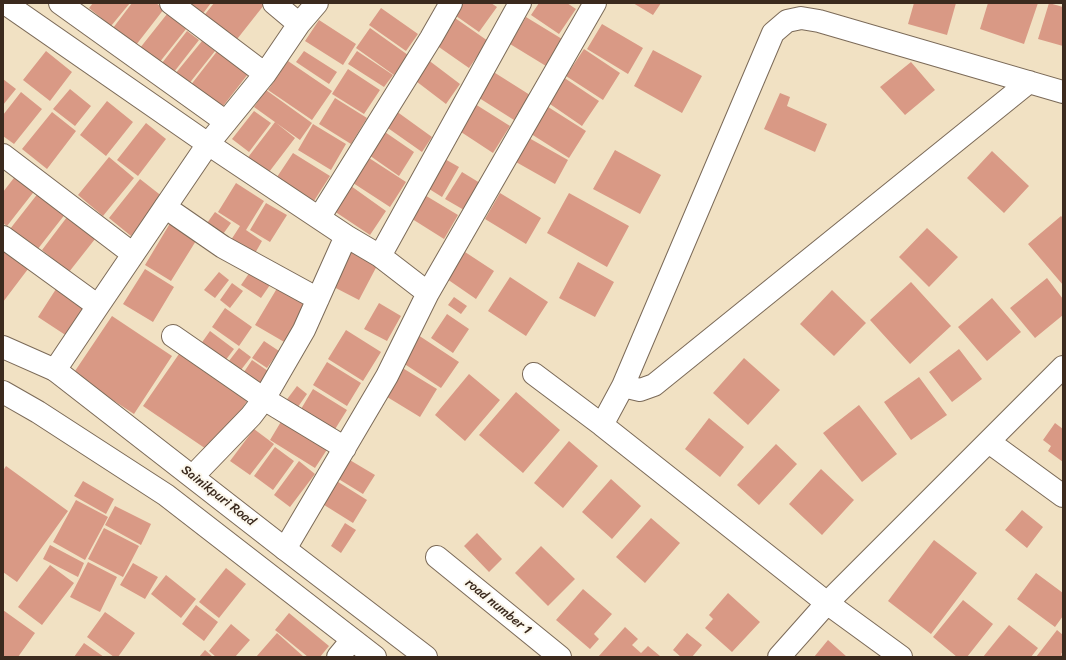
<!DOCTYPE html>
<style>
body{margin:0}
#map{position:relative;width:1066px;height:660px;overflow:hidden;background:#f1e1c3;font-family:Sriracha,sans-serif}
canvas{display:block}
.frame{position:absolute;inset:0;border:4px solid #3b2a1e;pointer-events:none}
</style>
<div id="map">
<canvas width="1066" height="660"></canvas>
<div class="frame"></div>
</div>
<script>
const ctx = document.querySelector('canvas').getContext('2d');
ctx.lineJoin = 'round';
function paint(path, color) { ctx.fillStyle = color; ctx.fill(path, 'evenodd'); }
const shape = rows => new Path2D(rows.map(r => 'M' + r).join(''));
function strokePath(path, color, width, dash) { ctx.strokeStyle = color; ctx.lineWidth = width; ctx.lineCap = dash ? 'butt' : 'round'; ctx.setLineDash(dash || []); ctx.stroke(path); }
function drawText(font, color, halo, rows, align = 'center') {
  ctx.font = font + ' Sriracha,sans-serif'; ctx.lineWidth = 4; ctx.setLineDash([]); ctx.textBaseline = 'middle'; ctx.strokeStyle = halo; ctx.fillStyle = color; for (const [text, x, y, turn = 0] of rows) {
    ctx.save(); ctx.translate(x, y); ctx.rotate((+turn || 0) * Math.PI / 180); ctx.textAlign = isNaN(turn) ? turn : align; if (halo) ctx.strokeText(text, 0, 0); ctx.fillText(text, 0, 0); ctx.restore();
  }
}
const building = shape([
 [93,3,130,3,111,26,89,8],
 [132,3,156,3,164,9,136,45,113,28],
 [177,3,211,3,198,20],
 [214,3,262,3,264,5,234,43,202,18],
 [454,3,491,3,497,7,479,32,449,11],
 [539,3,567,3,576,9,559,34,531,15],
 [633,3,661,3,653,15],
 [914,3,956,3,947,35,908,24],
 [988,3,1038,3,1024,44,980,29],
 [1049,3,1063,7,1063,46,1038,39],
 [381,8,418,34,406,51,369,25],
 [167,14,186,29,159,63,140,48],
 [526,17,562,39,546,66,510,44],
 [455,18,488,41,469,68,436,45],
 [319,20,356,44,343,65,305,41],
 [602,24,643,48,628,74,587,49],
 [370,28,408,55,394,75,356,48],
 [187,31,199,40,174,72,162,63],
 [202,41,215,51,188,85,175,74],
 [584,49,620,73,603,100,566,76],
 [218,50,248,74,220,110,190,86],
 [653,50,702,76,682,113,634,86],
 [46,51,72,72,50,101,23,80],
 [304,51,337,72,329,84,296,62],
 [357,51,393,75,384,87,348,64],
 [423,56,460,84,446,104,408,75],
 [288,61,332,91,312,120,268,90],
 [911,62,935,90,905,115,880,87],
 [348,69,380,90,364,114,332,94],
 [492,71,530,95,514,120,476,96],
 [563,77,599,101,582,126,547,102],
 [3,79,16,89,3,105],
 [70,89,91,106,75,126,53,109],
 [266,90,312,123,300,140,254,107],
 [21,92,42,109,14,144,3,136,3,115],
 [780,93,790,97,787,106,827,124,815,152,764,129],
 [335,98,367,118,351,144,319,124],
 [107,101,133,122,106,156,80,135],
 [475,104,510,126,493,153,458,130],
 [545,105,586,131,569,158,528,132],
 [254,111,271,123,249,152,232,139],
 [396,111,432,137,422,152,385,126],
 [52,112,76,131,47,169,22,149],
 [275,122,295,138,266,176,246,160],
 [146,123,166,139,138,176,117,160],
 [313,124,346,144,331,170,298,150],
 [382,130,414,152,399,176,366,153],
 [529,138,568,160,555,184,516,162],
 [615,150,661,175,640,214,593,189],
 [992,151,1029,186,1004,213,967,178],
 [293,153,330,176,312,204,275,180],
 [366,156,406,182,390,207,350,181],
 [109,157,134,178,103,216,78,195],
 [443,158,459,167,442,197,426,187],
 [462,172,480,183,464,210,445,199],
 [17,174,36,189,7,226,3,223,3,192],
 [140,179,163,197,131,236,109,218],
 [236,183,264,201,246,230,262,241,254,255,231,240,240,226,218,212],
 [351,186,386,211,370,235,334,211],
 [39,192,66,213,37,250,10,229],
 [500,193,541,218,526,244,485,219],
 [569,193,629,226,607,267,547,233],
 [423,194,458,215,444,239,409,217],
 [266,203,287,215,270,242,250,230],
 [215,212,231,223,218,241,202,230],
 [1061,216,1063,218,1063,285,1028,244],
 [67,217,95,239,69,272,42,250],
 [172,220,199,236,171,281,145,265],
 [927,228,958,257,929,287,899,257],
 [350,244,380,260,359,300,328,284],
 [3,251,28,269,3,302],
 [465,252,494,271,476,299,447,279],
 [578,262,614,282,595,317,559,298],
 [145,269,174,287,153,322,123,304],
 [252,269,272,282,261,298,241,285],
 [219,272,229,280,215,298,204,290],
 [510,277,548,302,526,336,488,311],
 [1047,278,1063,299,1063,315,1035,338,1010,308],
 [911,282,951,326,910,364,870,320],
 [232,283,243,291,230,308,220,300],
 [279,285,309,304,286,343,255,325],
 [56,289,88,310,70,338,38,317],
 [832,290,866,323,834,356,800,324],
 [454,297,467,306,461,314,448,305],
 [992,298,1021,332,987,361,958,327],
 [379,303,401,316,387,341,364,329],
 [225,308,252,327,239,346,212,327],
 [447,314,469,329,453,353,431,338],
 [112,316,172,356,134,414,73,374],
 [346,330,381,352,363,381,328,359],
 [210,331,234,349,222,365,198,348],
 [418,335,459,362,441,388,400,361],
 [264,341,279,351,267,368,252,358],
 [239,348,251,357,237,375,225,366],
 [959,349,982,379,952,402,929,372],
 [179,354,247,401,212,453,143,406],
 [744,358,780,390,748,425,713,393],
 [252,360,268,371,256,389,240,378],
 [327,362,361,383,347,406,313,385],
 [396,364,437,389,420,417,379,392],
 [469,374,500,400,465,441,435,415],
 [919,377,947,415,911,440,884,402],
 [297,386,307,394,293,414,282,406],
 [313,389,347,410,332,434,298,414],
 [516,392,560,430,523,473,479,435],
 [859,405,897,454,862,482,823,433],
 [709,418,744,447,720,477,685,449],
 [282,420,328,448,315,468,270,440],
 [1055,423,1063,429,1063,462,1048,451,1051,446,1043,440],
 [254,429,274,444,250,475,230,461],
 [569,441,598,466,563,508,534,483],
 [776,444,797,464,759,505,737,485],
 [275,447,294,461,273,490,254,476],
 [343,456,375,475,363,494,332,475],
 [299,461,315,474,290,507,274,495],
 [6,466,68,511,17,582,3,572,3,471],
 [821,469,854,500,822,535,789,504],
 [611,479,641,506,612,539,582,512],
 [335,480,367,500,353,523,321,503],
 [83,481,114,499,106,514,74,496],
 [76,500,108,517,85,560,53,542],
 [115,506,151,524,141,545,105,525],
 [1022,510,1043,527,1027,548,1005,530],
 [651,518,680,543,645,583,616,557],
 [345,523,356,530,341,553,331,546],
 [104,528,139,546,123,577,88,559],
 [477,533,502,559,489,572,464,546],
 [934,540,977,573,931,634,888,601],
 [50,545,84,563,78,577,43,559],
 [541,546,575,579,548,606,515,573],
 [88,562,117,577,100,612,70,597],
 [133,563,158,577,145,599,120,585],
 [50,565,74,583,42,625,18,607],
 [226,568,246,584,219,618,199,602],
 [1036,573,1063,593,1063,616,1055,627,1017,599],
 [166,575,196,599,181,618,151,594],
 [583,589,612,614,594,634,599,639,590,649,556,620],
 [728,593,760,622,732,652,705,628,713,619,709,615],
 [963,600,993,624,967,657,957,657,933,637],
 [196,605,218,622,204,641,182,624],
 [3,610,35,633,18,657,3,657],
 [105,612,135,633,118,657,114,657,87,637],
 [289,613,329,646,320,657,308,657,275,630],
 [231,624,250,640,235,657,216,657,209,651],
 [1009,625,1038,648,1031,657,983,657],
 [625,627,638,639,632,645,641,653,648,646,660,656,659,657,598,657],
 [1057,630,1063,635,1063,652,1061,654,1063,657,1036,657],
 [277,633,304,657,256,657],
 [687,633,702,645,692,657,681,657,673,650],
 [828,640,847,657,814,657],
 [84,643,104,657,74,657],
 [205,650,213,657,199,657]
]);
const minor = shape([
 [5,3,208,144,346,236,380,256,428,293],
 [60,3,226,122],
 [171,3,265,74],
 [274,3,299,24],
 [3,155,133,254],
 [165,207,223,247,318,299],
 [319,218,431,38,451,3],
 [3,237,98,306],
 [380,256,520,3],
 [173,336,264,399,345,448],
 [55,370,98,306,208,144,265,74,299,24,317,3],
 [534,374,602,425,827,603,901,657],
 [623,386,640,390,654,385,1029,82],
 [602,425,623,386,773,33,787,21,801,18,819,21,1063,92],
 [989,442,1063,496],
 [193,476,251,416,264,399,304,330,346,236],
 [285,549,387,376,428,293,595,3],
 [437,557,560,657],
 [338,657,352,640],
 [779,657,827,603,1063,367]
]);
const secondary = shape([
 [3,347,55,370,285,549,426,657],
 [3,392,38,412,166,495,375,657]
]);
const streetNames = [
 ["Sainikpuri Road",218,496,38],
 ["road number 1",498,607,39]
];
paint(building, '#d99985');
strokePath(minor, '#7b6a58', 24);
strokePath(secondary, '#7b6a58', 24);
strokePath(minor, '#fff', 22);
strokePath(secondary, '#fff', 22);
drawText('13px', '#3b2a1e', '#fbf7ec', streetNames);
</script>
